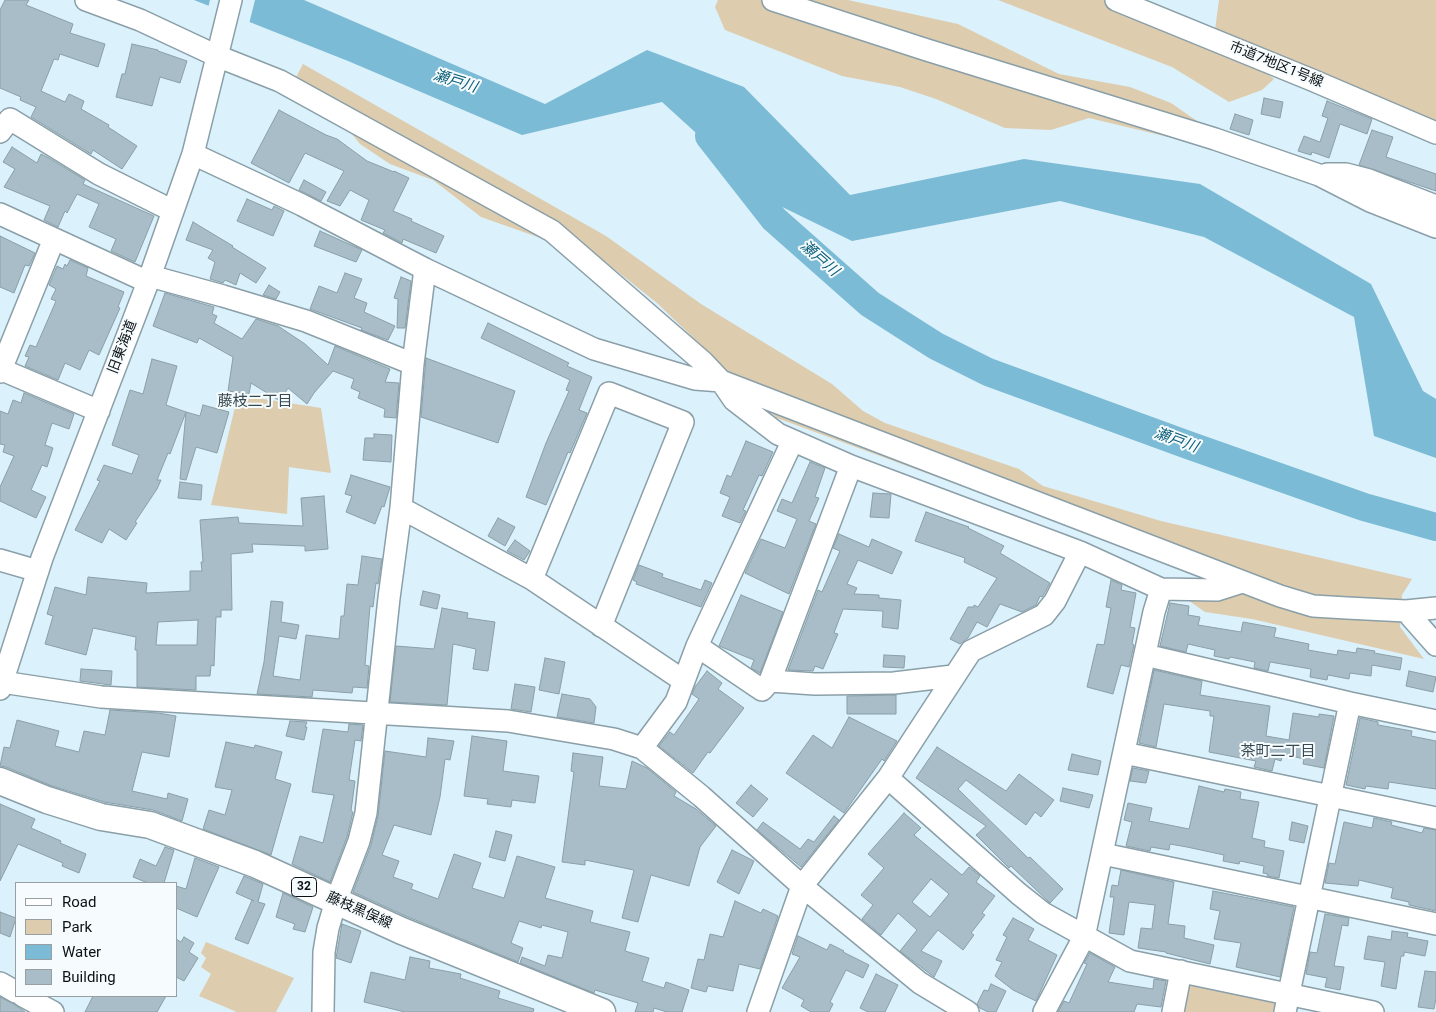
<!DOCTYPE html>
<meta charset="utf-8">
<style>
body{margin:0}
#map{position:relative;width:1436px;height:1012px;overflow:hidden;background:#dbf1fb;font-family:Roboto,sans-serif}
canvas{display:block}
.legend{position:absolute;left:15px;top:882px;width:162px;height:115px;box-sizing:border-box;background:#f6fbfd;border:1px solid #989ea1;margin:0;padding:6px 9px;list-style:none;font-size:15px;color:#0b1216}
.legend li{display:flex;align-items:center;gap:10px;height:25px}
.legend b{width:25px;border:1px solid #989ea1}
</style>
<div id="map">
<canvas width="1436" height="1012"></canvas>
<ul class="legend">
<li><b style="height:6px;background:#fff"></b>Road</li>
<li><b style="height:14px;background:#deccae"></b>Park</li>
<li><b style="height:14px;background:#7cbbd5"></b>Water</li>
<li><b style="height:14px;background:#a8bdc7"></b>Building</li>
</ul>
</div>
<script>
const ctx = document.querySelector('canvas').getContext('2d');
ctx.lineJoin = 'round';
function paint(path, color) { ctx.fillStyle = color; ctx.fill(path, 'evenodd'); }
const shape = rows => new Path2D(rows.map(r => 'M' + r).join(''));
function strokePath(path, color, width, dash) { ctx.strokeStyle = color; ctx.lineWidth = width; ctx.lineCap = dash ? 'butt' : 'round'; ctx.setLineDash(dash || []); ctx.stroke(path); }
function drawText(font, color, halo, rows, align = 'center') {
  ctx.font = font + ' Roboto,"Noto Sans JP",sans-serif'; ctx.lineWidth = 4; ctx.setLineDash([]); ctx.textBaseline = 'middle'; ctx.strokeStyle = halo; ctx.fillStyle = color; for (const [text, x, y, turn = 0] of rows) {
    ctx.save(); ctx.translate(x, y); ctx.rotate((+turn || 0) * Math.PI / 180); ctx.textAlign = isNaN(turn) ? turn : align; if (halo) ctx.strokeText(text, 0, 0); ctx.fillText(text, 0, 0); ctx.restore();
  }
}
const green = shape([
 [718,0,848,0,958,24,1059,74,1130,87,1171,103,1197,121,1181,140,1089,118,1051,130,1005,128,936,99,900,87,842,76,725,30,715,7],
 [998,0,1133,0,1210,29,1274,79,1262,90,1229,102,1172,67],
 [1219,0,1436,0,1436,122,1215,30],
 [303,64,606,236,701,304,832,384,863,411,885,423,1019,469,1043,486,1161,521,1412,579,1402,595,1400,627,1424,659,1252,619,1205,612,1185,598,1203,575,777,418,657,303,603,260,481,217,433,180,390,164,360,144,343,123,294,81],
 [238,395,321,408,331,473,289,467,287,514,211,505],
 [206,942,294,978,276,1012,237,1012,199,996,211,974,201,967,206,958,201,953],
 [1185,983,1283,1002,1281,1012,1179,1012]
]);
const water = shape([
 [194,0,304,0,545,104,647,50,744,87,850,195,1024,159,1200,184,1371,284,1423,391,1436,399,1436,458,1374,436,1354,317,1204,237,1060,201,852,241,772,202,662,102,522,135,348,61]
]);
const pier = shape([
 [210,0,255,0,249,24,208,8]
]);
const river = shape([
 [709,136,774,219,870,304,936,346,988,372,1188,445,1364,507,1436,527]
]);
const building = shape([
 [5,0,29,0,26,5,73,24,70,33,105,44,98,67,60,54,58,60,54,59,41,91,65,102,69,94,84,101,81,109,109,125,108,127,137,146,122,169,93,150,91,154,31,117,36,107,20,100,21,97,0,88,0,10,5,0],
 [132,44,158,50,158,51,187,61,180,83,160,77,152,106,116,97,122,74,125,74,132,44],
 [1264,98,1283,102,1280,118,1261,114,1264,98],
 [1327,101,1372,119,1367,134,1340,124,1329,158,1312,152,1311,155,1298,151,1304,136,1320,142,1328,118,1322,116,1327,101],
 [279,110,326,135,337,139,367,161,394,172,394,171,409,178,393,211,412,219,411,221,444,236,436,253,403,239,402,243,383,233,385,230,361,220,369,200,350,190,340,206,327,201,344,171,305,153,289,183,251,163,279,110],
 [1235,114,1253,120,1249,135,1230,129,1235,114],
 [1372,130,1393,137,1386,157,1436,174,1436,191,1359,165,1372,130],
 [12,147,37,163,41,154,47,157,85,180,83,184,154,216,135,262,111,251,116,239,89,227,99,204,77,194,67,213,65,211,58,227,44,220,50,206,4,187,15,169,3,162,12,147],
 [304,180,326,192,321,201,299,190,304,180],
 [247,199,272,210,274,206,284,211,273,236,237,221,247,199],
 [193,222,233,246,232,247,266,268,256,283,240,273,236,285,225,280,223,283,210,279,215,262,208,258,213,250,186,240,193,222],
 [320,231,362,250,356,262,314,246,320,231],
 [0,236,35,253,29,266,25,265,14,293,0,287,0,236],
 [70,260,88,268,86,276,124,292,118,307,120,308,99,355,89,350,80,370,65,363,58,380,25,366,29,357,25,356,30,345,36,347,56,301,51,299,56,289,49,285,57,266,63,269,65,264,67,266,70,260],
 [345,273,362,279,354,298,367,303,364,312,395,326,388,340,361,330,362,328,310,309,319,286,337,293,345,273],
 [401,277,411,281,405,328,397,328,398,299,394,298,401,277],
 [269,285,280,292,276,299,263,295,269,285],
 [165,293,214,307,212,314,217,316,214,323,242,339,256,319,278,326,305,344,328,365,335,346,390,369,385,382,399,383,396,418,384,417,385,409,358,398,360,392,351,388,354,379,333,371,314,393,307,404,288,388,280,401,251,383,249,394,228,391,233,357,199,338,197,343,153,326,165,293],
 [488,323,569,363,567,366,592,377,579,410,587,413,570,453,568,452,546,505,526,497,546,443,569,391,566,390,570,380,481,338,488,323],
 [426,358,515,391,498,443,421,417,426,358],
 [152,359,177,366,166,405,186,412,170,454,168,453,157,480,161,480,157,489,135,522,137,523,126,540,109,529,102,543,75,530,100,481,97,480,104,465,132,474,139,455,112,445,130,390,143,394,152,359],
 [24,393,74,414,69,429,52,423,45,445,53,448,47,467,42,465,31,490,46,497,36,518,0,501,0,487,14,456,3,452,5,445,0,444,0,411,8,414,13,400,21,403,24,393],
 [203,405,229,412,217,453,196,447,186,480,180,479,186,412,200,416,203,405],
 [374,434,392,435,391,462,363,460,365,438,374,438,374,434],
 [746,441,773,452,762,476,759,475,743,510,746,511,740,523,722,516,730,497,720,493,727,475,731,477,746,441],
 [810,462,825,468,815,497,819,498,809,521,816,524,789,594,745,573,761,539,785,548,797,519,777,511,782,499,792,503,810,462],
 [351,475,390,487,384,507,382,506,375,524,346,512,352,496,345,494,351,475],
 [180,482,202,485,201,500,178,498,180,482],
 [873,493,891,494,889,518,870,517,873,493],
 [324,496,328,549,305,551,305,546,252,544,253,552,231,554,232,610,221,610,221,617,216,617,214,666,211,665,210,676,196,676,196,690,137,687,137,650,135,650,136,637,93,628,86,655,45,644,53,616,47,614,55,587,86,595,88,577,147,583,146,593,190,591,190,571,202,571,201,562,203,562,200,520,238,517,239,523,303,526,301,498,324,496],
 [198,620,197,645,156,645,158,622,198,620],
 [926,512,969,527,968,528,1004,546,1000,553,1050,583,1044,594,1042,597,1040,596,1036,605,1022,612,1000,604,987,627,977,622,968,638,960,644,950,639,968,607,974,607,974,605,978,607,997,578,964,562,965,558,915,541,926,512],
 [498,518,515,527,505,546,488,536,498,518],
 [839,534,869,547,872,539,902,552,892,574,858,560,847,584,857,588,854,594,879,595,879,598,901,600,898,629,882,627,883,611,843,609,834,633,838,634,823,669,815,666,813,671,788,670,818,590,822,592,840,551,833,548,839,534],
 [515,540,530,551,524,560,507,551,515,540],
 [362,556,382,559,378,584,376,583,373,607,370,606,365,665,369,666,367,688,353,687,352,693,313,690,312,697,257,694,264,662,271,601,283,602,281,622,299,625,296,639,279,636,273,676,300,680,306,635,339,639,341,616,344,616,347,584,358,585,362,556],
 [639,565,663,574,662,577,701,590,705,580,712,583,701,607,636,584,637,582,633,580,639,565],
 [1111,580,1122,585,1121,590,1136,593,1130,627,1135,628,1132,644,1134,645,1129,667,1121,665,1113,694,1087,687,1097,644,1104,645,1111,608,1106,607,1111,580],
 [423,591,440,595,437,609,420,605,423,591],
 [741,595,783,612,760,673,751,668,754,660,719,646,741,595],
 [1170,603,1189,606,1188,615,1200,617,1198,625,1241,632,1243,622,1276,628,1274,637,1309,644,1308,650,1337,655,1338,650,1356,653,1357,648,1375,651,1374,653,1402,658,1400,670,1372,665,1371,676,1350,673,1349,679,1328,675,1327,680,1310,677,1311,669,1270,662,1268,671,1254,668,1255,662,1230,657,1229,659,1214,656,1215,650,1188,644,1186,652,1160,646,1170,603],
 [442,608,468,613,467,618,495,622,488,671,473,669,476,649,453,644,447,705,390,702,396,646,434,649,442,608],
 [884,655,905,656,904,668,883,667,884,655],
 [545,658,565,662,559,694,539,690,545,658],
 [81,669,112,671,111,685,80,681,81,669],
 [1154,670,1202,681,1200,695,1270,706,1266,736,1289,740,1293,713,1319,717,1319,714,1334,716,1324,768,1303,764,1304,759,1283,754,1281,761,1275,759,1272,771,1254,767,1256,761,1209,752,1214,716,1210,716,1210,711,1164,704,1156,747,1139,743,1154,670],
 [707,671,722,683,718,689,744,708,710,753,708,752,693,773,659,746,670,732,674,735,699,699,692,694,695,687,707,671],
 [1409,671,1436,677,1433,692,1406,686,1409,671],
 [515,684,535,687,531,712,511,709,515,684],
 [562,694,590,699,596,707,594,723,557,717,562,694],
 [896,695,896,714,847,714,847,696,896,695],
 [110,710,158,713,176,716,169,757,142,752,132,791,167,799,168,793,188,799,182,821,153,810,104,802,52,786,6,767,0,766,4,747,10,748,17,720,59,731,55,746,79,752,84,731,105,735,110,710],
 [849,717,897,741,884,761,882,759,844,813,786,773,813,735,832,748,849,717],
 [1360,718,1378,722,1378,725,1412,731,1411,736,1436,741,1436,789,1389,782,1388,789,1366,786,1365,789,1346,785,1360,718],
 [290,721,307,722,305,727,307,727,304,740,286,736,290,721],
 [349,724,363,725,361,741,355,740,349,780,355,781,351,811,353,812,347,837,330,882,292,864,300,836,323,843,334,795,312,792,323,729,348,732,349,724],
 [472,736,507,741,503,771,539,776,535,803,512,800,511,807,487,804,488,799,464,796,472,736],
 [428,738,454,741,450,760,445,759,440,797,431,835,394,825,382,855,399,861,393,877,413,884,411,889,438,899,454,854,481,863,472,888,504,898,517,856,555,867,545,898,593,911,590,922,630,932,625,951,649,958,642,981,664,988,666,982,689,990,682,1012,667,1012,654,1008,653,1012,635,1012,638,1003,595,990,594,993,520,963,522,957,545,966,548,955,562,958,568,932,542,925,541,928,519,921,511,943,523,948,518,962,408,917,353,892,371,845,378,816,385,751,426,757,428,738],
 [226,742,254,748,255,745,282,752,275,779,291,784,271,855,203,829,209,810,225,815,232,790,215,787,226,742],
 [937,747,1006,791,1019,774,1054,800,1041,817,1035,812,1026,825,966,780,958,789,1028,858,1030,857,1063,889,1050,903,1011,866,1009,868,976,835,986,826,916,778,937,747],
 [573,753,603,757,599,786,626,789,632,761,647,768,676,792,674,796,696,809,716,826,700,847,689,886,651,875,638,922,622,918,634,870,585,860,585,865,562,862,574,772,571,771,573,753],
 [1072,754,1101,761,1098,775,1068,770,1072,754],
 [1133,768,1149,771,1146,783,1130,781,1133,768],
 [751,785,768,799,753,817,736,803,751,785],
 [1199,786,1224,792,1225,789,1241,792,1240,799,1259,802,1252,838,1265,841,1264,847,1284,851,1279,878,1267,876,1268,874,1263,873,1264,866,1240,861,1239,864,1223,861,1224,855,1187,847,1170,844,1169,850,1151,847,1150,851,1126,846,1132,822,1124,820,1128,803,1152,808,1149,821,1189,829,1199,786],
 [1063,788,1093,795,1089,808,1060,801,1063,788],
 [0,804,35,819,31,828,61,841,60,843,86,854,79,873,62,866,63,863,18,844,0,881,0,804],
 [904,813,921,828,914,835,962,875,969,867,980,876,976,882,995,896,982,913,985,915,971,933,974,935,963,950,938,930,921,951,942,961,934,977,900,951,917,930,898,913,881,935,862,919,873,905,861,895,884,868,868,854,904,813],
 [931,879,949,894,930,917,912,902,931,879],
 [834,816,839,820,801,867,757,830,763,822,800,849,808,839,814,842,834,816],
 [1374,818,1392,822,1391,825,1422,833,1424,828,1436,830,1436,911,1409,905,1409,902,1391,898,1393,888,1359,880,1358,886,1325,883,1329,863,1335,864,1344,822,1372,828,1374,818],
 [1292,822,1308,826,1304,843,1289,840,1292,822],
 [496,831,512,835,505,861,489,857,496,831],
 [165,847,174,850,164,883,148,883,133,877,140,859,156,866,165,847],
 [732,850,754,861,739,894,717,882,732,850],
 [195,858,219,867,197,917,176,908,176,886,186,889,195,858],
 [1121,870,1174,882,1168,924,1185,926,1184,938,1214,945,1210,964,1166,953,1166,952,1138,948,1141,928,1152,929,1155,905,1129,902,1124,935,1109,933,1114,897,1110,897,1112,885,1118,886,1121,870],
 [244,876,263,884,258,902,265,904,248,944,235,939,252,900,254,901,236,893,244,876],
 [1213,891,1294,907,1280,977,1236,967,1241,943,1214,939,1220,911,1210,909,1213,891],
 [283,893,313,907,305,932,293,929,295,924,276,917,283,893],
 [735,901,761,913,763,909,778,916,760,969,739,964,733,991,708,986,706,992,691,988,698,959,704,960,710,934,723,937,735,901],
 [0,912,16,918,10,937,0,933,0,912],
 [1325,914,1349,918,1348,926,1342,925,1334,966,1344,967,1340,990,1325,987,1327,978,1306,974,1310,952,1317,953,1325,914],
 [1013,918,1034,929,1028,940,1057,955,1036,1001,1013,990,995,976,1002,962,996,960,1007,937,1003,935,1013,918],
 [342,924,361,931,351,963,336,958,342,924],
 [1392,931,1408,933,1407,937,1428,941,1425,956,1404,952,1404,956,1401,956,1396,989,1381,986,1385,962,1364,959,1368,936,1391,940,1392,931],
 [798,936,827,950,830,944,844,951,843,952,869,965,863,978,846,970,830,1002,833,1004,829,1012,811,1012,801,1006,804,1000,782,988,800,957,792,954,798,936],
 [184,937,194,943,189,952,198,958,184,981,176,977,176,939,181,942,184,937],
 [1090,953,1115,967,1108,982,1153,989,1154,979,1166,981,1161,1007,1137,1004,1134,1012,1058,1012,1064,1001,1069,1003,1087,964,1084,963,1090,953],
 [410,957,430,961,429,968,461,974,460,978,500,991,498,998,534,1009,533,1012,405,1012,364,1002,371,972,405,980,410,957],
 [1425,971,1436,972,1436,998,1434,1009,1418,1007,1425,971],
 [876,974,898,985,885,1012,868,1012,860,1008,876,974],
 [991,984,1006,991,996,1012,988,1012,980,1008,977,1004,984,990,988,991,991,984],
 [93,996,166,996,157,1012,85,1012,93,996],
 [0,997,14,1004,25,1012,0,1012,0,997]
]);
const minor = shape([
 [86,0,140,20,217,56,280,81,552,231,703,362,721,381,734,400,778,434,851,466,1080,552,1161,589],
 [773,0,927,50,1215,139,1319,175,1370,201,1436,227],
 [1116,0,1312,80,1436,133],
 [0,132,10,119,99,174,173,211],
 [193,154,302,205,425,269,594,349,695,379,721,381,1280,596,1313,606,1347,608,1406,611,1436,608],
 [1327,174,1346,174,1369,180,1436,206],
 [0,214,148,282],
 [150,276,223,296,306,321,413,364],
 [0,369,99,411],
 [0,372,54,239],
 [401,508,532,579,684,681],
 [0,560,38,571],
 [532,579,609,393,683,422,601,626],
 [1406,611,1436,645],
 [697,646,762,690,770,681,851,466],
 [1145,655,1350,703,1436,721],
 [770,681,815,684,894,683,953,676],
 [2,682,101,697,508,721,614,739,642,748,701,796,802,886,920,983,968,1012],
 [0,689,42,558,148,282,193,154,231,0],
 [642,748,676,702,697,646,792,442],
 [1124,753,1436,818],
 [888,778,1019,894,1043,913,1130,961,1373,1012],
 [1103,854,1436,924],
 [0,983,16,992],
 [23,996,53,1012],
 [323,1012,324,952,328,928,336,901,359,841,366,813,389,598,401,508,413,364,425,269],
 [758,1012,802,886,888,778,971,651,1044,615,1055,601,1080,552],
 [1044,1012,1084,937,1154,612,1161,589,1217,590,1242,582],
 [1173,1012,1181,971],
 [1285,1012,1350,703]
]);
const major = shape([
 [0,781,47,800,101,817,150,825,255,864,402,931,602,1012]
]);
const shields = [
 [304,887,25]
];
const shieldNames = [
 ["32",304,887]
];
const streetNames = [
 ["市道7地区1号線",1276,65,22],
 ["旧東海道",123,347,-69],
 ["藤枝黒俣線",359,911,24]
];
const waterNames = [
 ["瀬戸川",455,82,17],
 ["瀬戸川",819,259,41],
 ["瀬戸川",1176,441,20]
];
const neighbourhoodNames = [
 ["藤枝二丁目",255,402],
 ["茶町二丁目",1278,752]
];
paint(green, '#deccae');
paint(water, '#7cbbd5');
paint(pier, '#dbf1fb');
strokePath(river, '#7cbbd5', 28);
paint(building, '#a8bdc7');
strokePath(building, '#8a9fa8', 1);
strokePath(minor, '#8a9fa8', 24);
strokePath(major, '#8a9fa8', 29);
strokePath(minor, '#fff', 21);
strokePath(major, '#fff', 26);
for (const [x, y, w] of shields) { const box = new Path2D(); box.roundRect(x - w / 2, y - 9.5, w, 19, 4); ctx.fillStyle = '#f6fbfd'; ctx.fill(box); strokePath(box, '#0b1216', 1); }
drawText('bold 12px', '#0b1216', null, shieldNames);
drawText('14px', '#0b1216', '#f6fbfd', streetNames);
drawText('italic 15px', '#0e607a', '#f6fbfd', waterNames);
drawText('15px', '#374951', '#f6fbfd', neighbourhoodNames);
</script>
